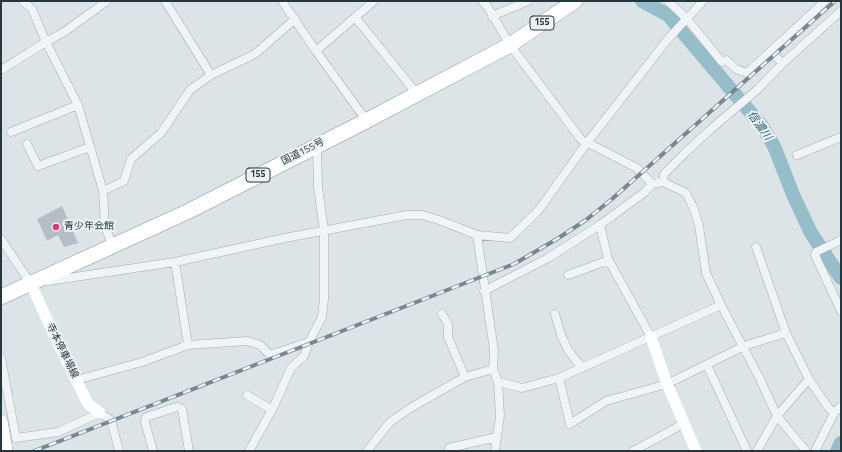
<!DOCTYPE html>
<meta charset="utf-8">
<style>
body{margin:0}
#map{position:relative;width:842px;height:452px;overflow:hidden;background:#dde4e8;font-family:"Titillium Web",sans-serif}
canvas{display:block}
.frame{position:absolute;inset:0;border:2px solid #26363f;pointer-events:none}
</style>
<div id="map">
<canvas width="842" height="452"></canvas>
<div class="frame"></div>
</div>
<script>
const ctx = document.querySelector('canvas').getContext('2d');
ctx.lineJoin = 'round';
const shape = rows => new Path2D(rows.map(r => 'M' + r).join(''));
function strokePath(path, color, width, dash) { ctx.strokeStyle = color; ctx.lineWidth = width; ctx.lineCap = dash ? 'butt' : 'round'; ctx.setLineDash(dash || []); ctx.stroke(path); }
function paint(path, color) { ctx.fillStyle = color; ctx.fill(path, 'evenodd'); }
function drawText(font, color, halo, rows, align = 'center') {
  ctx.font = font + ' "Titillium Web","Noto Sans JP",sans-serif'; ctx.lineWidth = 4; ctx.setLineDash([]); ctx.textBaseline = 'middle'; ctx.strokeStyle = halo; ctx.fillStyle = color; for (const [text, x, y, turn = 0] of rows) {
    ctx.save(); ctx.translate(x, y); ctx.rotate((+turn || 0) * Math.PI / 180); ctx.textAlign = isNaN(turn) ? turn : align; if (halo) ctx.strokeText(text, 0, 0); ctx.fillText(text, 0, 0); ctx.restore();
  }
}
const river = shape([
 [642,1,668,15,762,126,774,146,794,197,811,233,841,278],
 [837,451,841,443]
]);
const building = shape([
 [62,206,78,243,64,247,58,235,47,241,37,219]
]);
const street = shape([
 [23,1,32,9,46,42,78,105,103,191,105,227,113,246],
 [165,1,211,75],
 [282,1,316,51,374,1],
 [482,1,487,6,510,45,580,138,586,144],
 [668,1,687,19,722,62,726,60,736,69,747,73,770,52,783,63],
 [492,16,528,1],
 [355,17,417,94],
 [316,51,366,120],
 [770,52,825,1],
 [1,70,46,42,64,32,107,1],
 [11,132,78,105],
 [588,143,637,168,652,184],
 [27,144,38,166,90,147],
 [797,155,841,137],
 [663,182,664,174,685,153,711,129,758,89,783,63,841,11],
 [103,191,124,181,131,159,161,133,190,90,211,75,255,54,295,19],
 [600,225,608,259,651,337],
 [477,235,494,350,493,369,498,382,500,416,495,451],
 [1,239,31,284,32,283],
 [841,240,816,252,815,255,841,311],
 [756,247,786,333,810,381,828,407,834,413],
 [175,262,188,345],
 [568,275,609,260],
 [48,281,175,262,285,238,407,215,422,215,439,220,477,235,510,238,538,211,586,144,668,39,703,1],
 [484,291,548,258,600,225,645,192,652,184,663,182,686,193,694,209,699,226,706,273,721,305,760,379,777,416,806,451],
 [442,314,448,324,448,337,465,377],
 [555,314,561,335,568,350,582,368],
 [1,358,16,438,58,432,100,413,111,420,119,451],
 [707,365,747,451],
 [559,378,570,424,606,401,667,384,744,346,786,333],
 [77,380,142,362,188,345,247,341,260,345,270,355,309,342],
 [498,382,522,388,559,378,721,305],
 [247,395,272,410],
 [153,451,145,422,146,417,177,407,182,409,189,451],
 [249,451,273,408,291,368,304,356,309,342,322,317,324,299,324,231,318,187,317,145],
 [367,451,390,422,412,407,465,377,493,369],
 [448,451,449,448,497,437],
 [633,451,676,428,683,421],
 [757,451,777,416,809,379],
 [815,451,834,413,841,406]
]);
const secondary = shape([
 [31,284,54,335,88,404,100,413],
 [651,337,667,384,696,451]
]);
const primary = shape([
 [1,421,6,451]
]);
const highway = shape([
 [1,297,189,211,362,123,510,45,575,1]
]);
const rail = shape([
 [34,451,514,264,557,239,586,220,612,199,835,1]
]);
const markers = [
 [56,227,4,"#d53a7c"]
];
const shields = [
 [542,23,24],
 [258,175,24]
];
const shieldNames = [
 ["155",542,23],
 ["155",258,175]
];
const streetNames = [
 ["国道155号",303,152,-27],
 ["寺本停車場線",62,351,64]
];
const poiNames = [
 ["青少年会館",64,227]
];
const waterNames = [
 ["信濃川",759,126,54]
];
strokePath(river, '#96beca', 14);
paint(building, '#b4bfc5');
strokePath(street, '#a2acb2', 9);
strokePath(primary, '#9cacb4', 14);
strokePath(highway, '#84969f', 16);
strokePath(street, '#f0f4f6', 8);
strokePath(secondary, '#fff', 11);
strokePath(primary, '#fff', 13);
strokePath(highway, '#fff', 15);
strokePath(rail, '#768892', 4);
strokePath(rail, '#edf3f5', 2.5, [8]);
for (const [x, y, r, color] of markers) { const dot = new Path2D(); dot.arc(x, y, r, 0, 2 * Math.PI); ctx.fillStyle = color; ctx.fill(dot); strokePath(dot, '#edf3f5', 1.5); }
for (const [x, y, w] of shields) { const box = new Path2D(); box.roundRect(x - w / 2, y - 7, w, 14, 3); ctx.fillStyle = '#edf3f5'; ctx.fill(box); strokePath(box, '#26363f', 1); }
drawText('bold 9px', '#26363f', null, shieldNames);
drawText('10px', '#26363f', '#edf3f5', streetNames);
drawText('10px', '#26363f', '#edf3f5', poiNames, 'left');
drawText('italic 11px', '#2e6175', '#edf3f5', waterNames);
</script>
